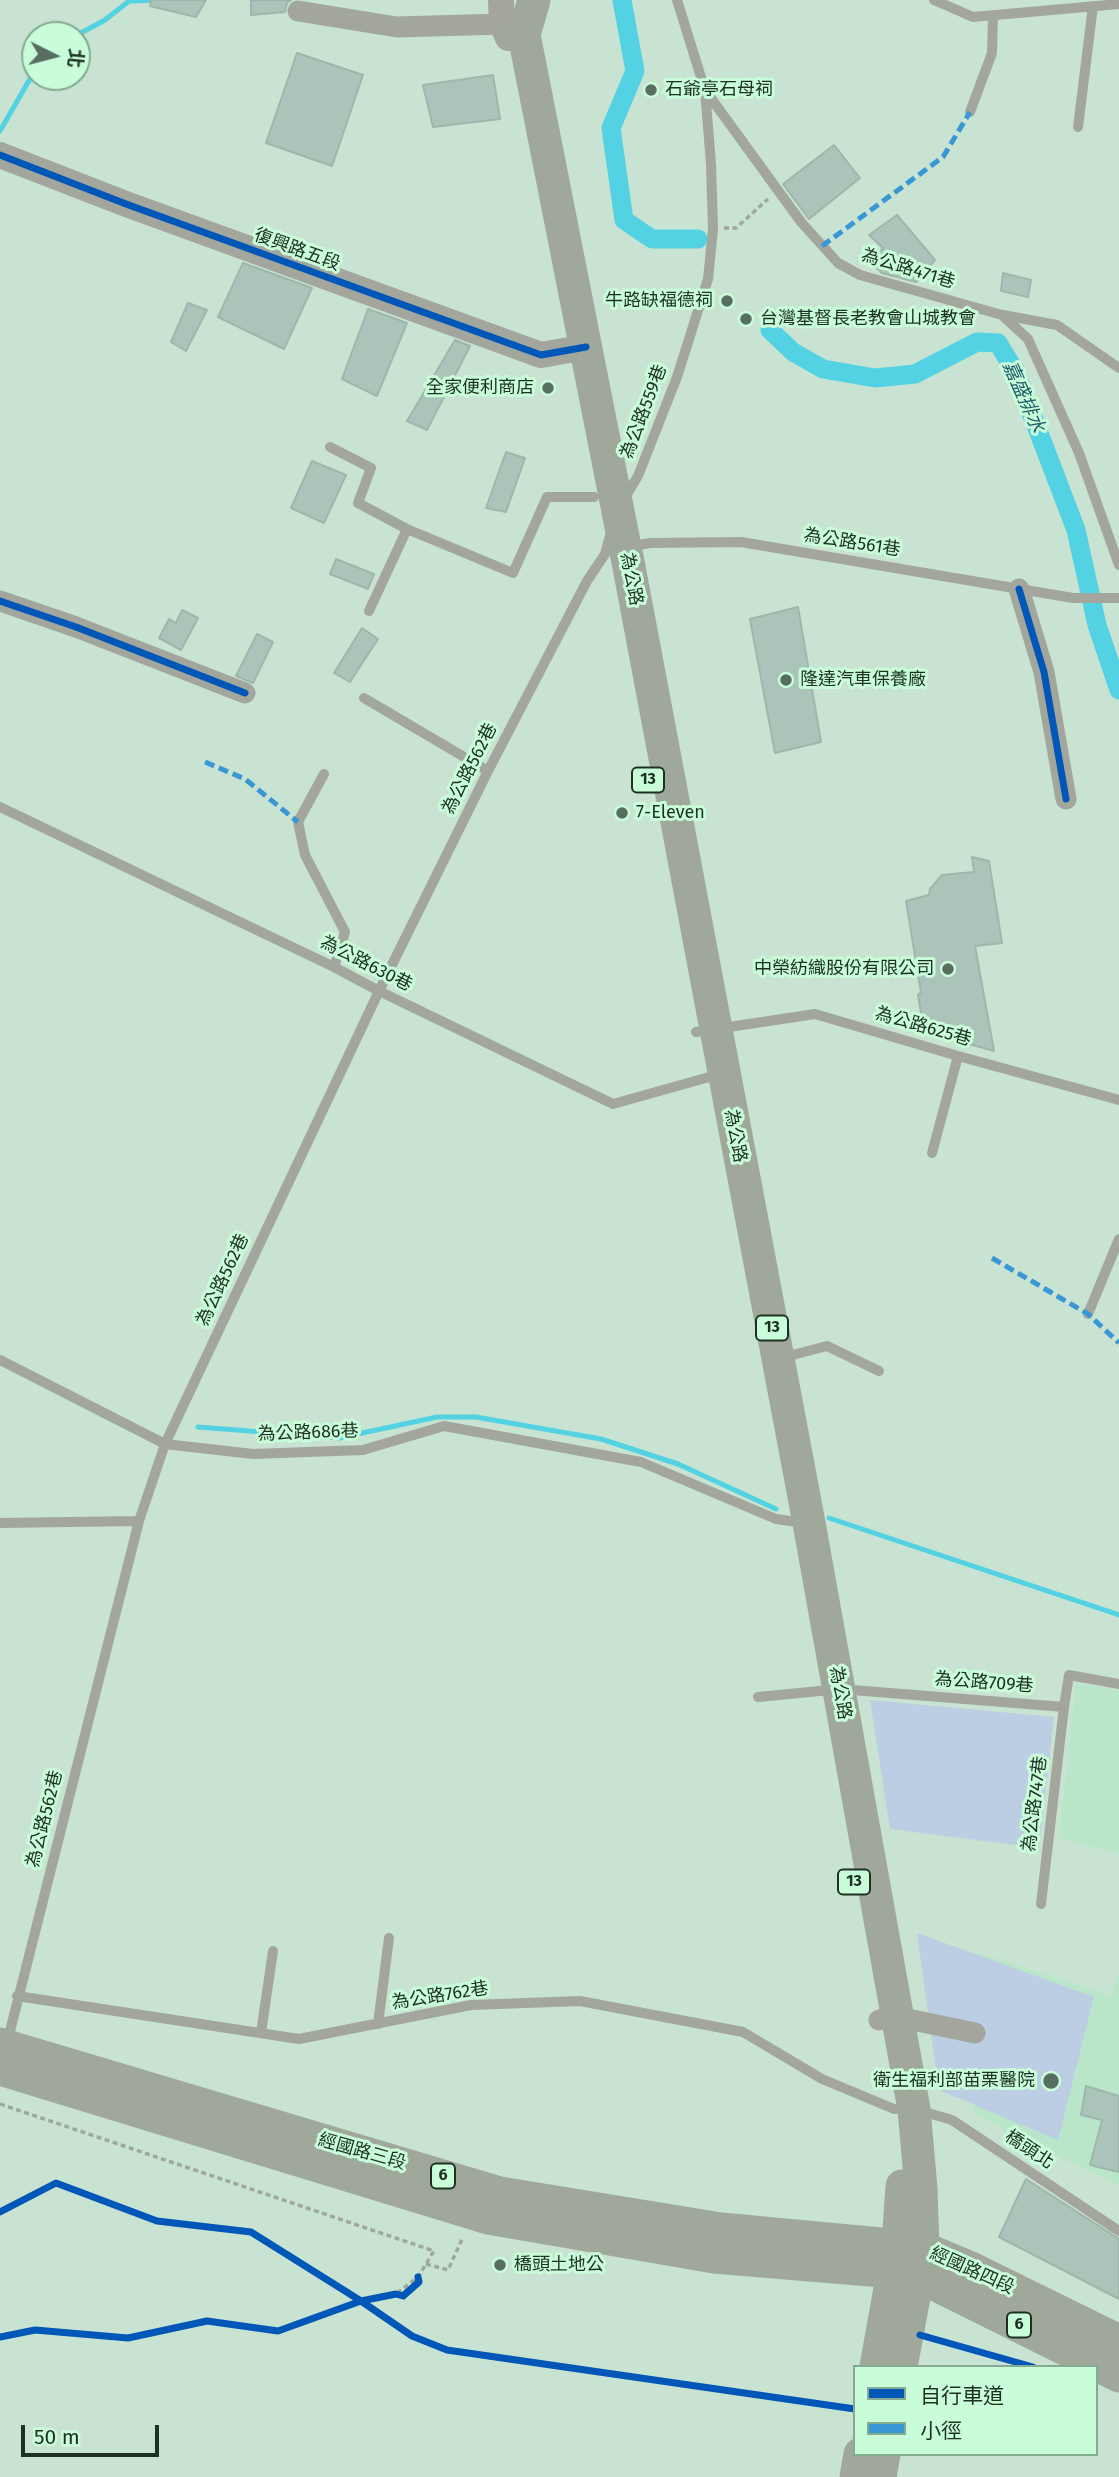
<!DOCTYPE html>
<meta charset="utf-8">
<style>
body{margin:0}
#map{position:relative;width:1119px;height:2477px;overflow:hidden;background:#c8e3d1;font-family:"Fira Sans","Noto Sans TC",sans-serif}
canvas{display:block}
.legend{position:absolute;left:853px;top:2365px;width:245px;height:91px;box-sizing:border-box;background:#c9fdda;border:2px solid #84ab91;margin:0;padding:9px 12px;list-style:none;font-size:21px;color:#1c3023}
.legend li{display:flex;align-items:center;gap:14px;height:35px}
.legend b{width:35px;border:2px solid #84ab91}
.north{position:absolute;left:21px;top:21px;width:70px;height:70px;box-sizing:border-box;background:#c9fdda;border:2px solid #84ab91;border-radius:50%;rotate:96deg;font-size:19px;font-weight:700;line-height:28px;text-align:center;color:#1c3023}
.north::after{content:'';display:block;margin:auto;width:24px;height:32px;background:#586f60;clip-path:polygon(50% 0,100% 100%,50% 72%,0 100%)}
.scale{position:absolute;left:21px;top:2425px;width:138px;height:32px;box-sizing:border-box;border:4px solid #1c3023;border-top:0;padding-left:9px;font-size:21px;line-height:24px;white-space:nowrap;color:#1c3023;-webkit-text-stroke:5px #c9fdda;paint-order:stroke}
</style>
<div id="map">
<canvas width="1119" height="2477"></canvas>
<ul class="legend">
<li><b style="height:9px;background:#0057b8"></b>自行車道</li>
<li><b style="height:9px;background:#3a97d6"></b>小徑</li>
</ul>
<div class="north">北</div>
<div class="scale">50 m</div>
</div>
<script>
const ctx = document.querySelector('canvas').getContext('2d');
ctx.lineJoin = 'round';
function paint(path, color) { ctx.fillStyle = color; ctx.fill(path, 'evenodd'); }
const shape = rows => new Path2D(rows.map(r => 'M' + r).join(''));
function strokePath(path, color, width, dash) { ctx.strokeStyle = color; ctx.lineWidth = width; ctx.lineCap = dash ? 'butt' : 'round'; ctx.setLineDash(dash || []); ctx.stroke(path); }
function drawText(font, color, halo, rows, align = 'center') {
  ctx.font = font + ' "Fira Sans","Noto Sans TC",sans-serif'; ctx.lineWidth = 6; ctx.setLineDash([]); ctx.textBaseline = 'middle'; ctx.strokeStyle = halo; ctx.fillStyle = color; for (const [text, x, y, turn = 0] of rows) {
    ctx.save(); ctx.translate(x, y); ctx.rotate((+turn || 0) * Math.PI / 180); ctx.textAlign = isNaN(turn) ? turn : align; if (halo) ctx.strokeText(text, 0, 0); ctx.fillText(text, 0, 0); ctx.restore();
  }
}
const built = shape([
 [1076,1683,1119,1690,1119,1854,1059,1838],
 [979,1953,1111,1996,1119,1973,1119,2185,1048,2152,972,2112,992,2050,965,2014]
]);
const green = shape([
 [870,1700,1054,1717,1039,1848,890,1829],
 [917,1933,1094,1997,1058,2140,939,2090]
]);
const stream = shape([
 [77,35,105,20,129,1,159,0],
 [0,131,35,70],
 [198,1427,339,1438,437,1417,476,1417,601,1439,678,1464,776,1509],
 [829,1518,1119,1615]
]);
const canal = shape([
 [622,0,635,71,611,128,624,220,652,239,698,239],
 [770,330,793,352,823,369,875,378,915,374,977,342,998,343,1016,373,1076,530,1097,625,1119,690]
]);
const building = shape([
 [151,0,206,0,196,17,150,6,151,0],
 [251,0,291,0,287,3,285,12,251,15,251,0],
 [297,53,363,75,332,166,266,143,297,53],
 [493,75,500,119,433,127,423,85,493,75],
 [834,145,860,178,809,219,783,184,834,145],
 [897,215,935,260,916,282,882,273,871,262,883,248,869,235,897,215],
 [243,263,312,288,284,349,218,317,243,263],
 [1003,273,1031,280,1028,297,1001,291,1003,273],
 [188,303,207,310,186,351,171,342,188,303],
 [368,309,407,323,377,396,342,379,368,309],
 [455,340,470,346,427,430,407,421,455,340],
 [506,452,525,458,506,512,486,508,506,452],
 [312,461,346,475,324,523,291,508,312,461],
 [336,559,374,574,368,589,330,574,336,559],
 [798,607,821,742,775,753,750,619,798,607],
 [182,610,198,618,181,650,159,638,169,619,176,623,182,610],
 [362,628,378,639,350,682,334,673,362,628],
 [257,634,273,642,253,683,236,676,257,634],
 [972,857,989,861,1002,943,975,946,994,1051,955,1040,951,1026,924,1030,918,995,921,992,906,901,929,895,930,889,942,875,974,872,972,857],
 [1086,2086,1119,2096,1119,2172,1090,2165,1102,2120,1081,2115,1086,2086],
 [1026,2179,1119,2239,1119,2299,999,2237,1026,2179]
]);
const path = shape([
 [724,228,736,228,768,199],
 [0,2104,434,2251,418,2277,396,2294],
 [426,2264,448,2270,463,2237]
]);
const service = shape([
 [677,0,705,90,801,222,838,263,860,275,1002,315,1028,339,1079,453,1119,565],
 [934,0,973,17,1119,4],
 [970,112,992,53,993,15],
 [1078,127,1093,6],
 [1003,315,1057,325,1119,368],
 [330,447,371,468,358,503,407,529,513,573,547,497,594,497],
 [623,501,638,476,677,377,708,279,713,229,711,164,705,90],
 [628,547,650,543,741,542,1073,598,1119,598],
 [369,611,407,529],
 [364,698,488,771],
 [324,774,298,822,305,855,345,932,334,967],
 [0,807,334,967,379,991,613,1104,720,1074],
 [696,1032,815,1014,958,1056,1119,1100],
 [932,1153,958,1056],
 [1088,1314,1119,1239],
 [781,1358,827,1346,879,1371],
 [0,1360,165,1444,253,1454,363,1450,444,1426,641,1462,776,1519,804,1523],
 [0,1523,139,1521],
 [758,1697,840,1689,1064,1707,1069,1675,1119,1684],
 [1041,1904,1064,1707],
 [17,1996,299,2039,471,2005,580,2001,743,2032,822,2079,894,2109,914,2109,952,2120,1119,2231],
 [378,2024,389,1938],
 [261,2033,273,1951],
 [7,2043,139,1521,165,1444,379,991,488,771,587,581,605,554,611,532]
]);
const minor = shape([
 [298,11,397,27,502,24],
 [1019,589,1044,672,1066,799],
 [0,601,76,627,245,693],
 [879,2020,898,2017,975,2033]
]);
const tertiary = shape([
 [501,0,502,24,508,38],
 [0,155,126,204,541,355,586,347]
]);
const primary = shape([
 [534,0,524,35,629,567,809,1523,914,2109,921,2189,923,2248,901,2367],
 [0,2044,500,2193,721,2229,923,2248,971,2268,1119,2341],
 [0,2069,488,2218,714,2257,894,2272,918,2276,1119,2376],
 [876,2367,898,2244,902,2186],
 [856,2477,860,2454],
 [880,2477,884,2454]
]);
const quiet = shape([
 [822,246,943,157,970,112],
 [205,762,245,779,298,822],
 [992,1258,1088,1314,1119,1343]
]);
const cycleway = shape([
 [0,155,126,204,541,355,586,347],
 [1019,589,1044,672,1066,799],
 [0,601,76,627,245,693],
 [0,2212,56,2183,157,2221,251,2232,361,2301,412,2336,447,2350,855,2409],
 [920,2335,1033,2367],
 [0,2337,35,2330,128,2338,207,2321,278,2331,361,2301,396,2294,403,2296,419,2282,418,2277]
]);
const markers = [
 [651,90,7,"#586f60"],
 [727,301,7,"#586f60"],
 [746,319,7,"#586f60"],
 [548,388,7,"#586f60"],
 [786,680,7,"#586f60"],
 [622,813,7,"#586f60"],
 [948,969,7,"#586f60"],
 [1051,2081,9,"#586f60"],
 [500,2265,7,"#586f60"]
];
const shields = [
 [648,780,32],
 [772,1328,32],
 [854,1882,32],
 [443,2176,24],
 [1019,2325,24]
];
const shieldNames = [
 ["13",648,780],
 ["13",772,1328],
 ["13",854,1882],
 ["6",443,2176],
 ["6",1019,2325]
];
const poiNames = [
 ["石爺亭石母祠",665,90],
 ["牛路缺福德祠",713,301,"right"],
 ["台灣基督長老教會山城教會",760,319],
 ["全家便利商店",534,388,"right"],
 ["隆達汽車保養廠",800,680],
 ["7-Eleven",636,813],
 ["中榮紡織股份有限公司",934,969,"right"],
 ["衛生福利部苗栗醫院",1035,2081,"right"],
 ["橋頭土地公",514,2265]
];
const streetNames = [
 ["復興路五段",297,250,20],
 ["為公路471巷",908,269,17],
 ["為公路559巷",644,412,-69],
 ["為公路561巷",852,543,9],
 ["為公路",631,579,79],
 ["為公路562巷",470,769,-63],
 ["為公路630巷",366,964,27],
 ["為公路625巷",923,1027,16],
 ["為公路",735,1136,79],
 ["為公路562巷",223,1280,-65],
 ["為公路686巷",308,1433,-2],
 ["為公路709巷",984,1683,4],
 ["為公路",840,1693,80],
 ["為公路747巷",1035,1804,-83],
 ["為公路562巷",45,1819,-76],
 ["為公路762巷",440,1996,-9],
 ["橋頭北",1029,2150,34],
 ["經國路三段",362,2152,16],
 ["經國路四段",972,2271,24]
];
const waterNames = [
 ["嘉盛排水",1023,397,66]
];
paint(built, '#b9e6c9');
paint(green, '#bbcee4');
strokePath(stream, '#52d2e2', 5);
strokePath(canal, '#52d2e2', 19);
paint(building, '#abc4b9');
strokePath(building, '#9eb6ab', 2);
strokePath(path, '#9ea89c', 3.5, [5, 3.5]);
strokePath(service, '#a3a69c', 10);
strokePath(minor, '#a3a69c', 21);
strokePath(tertiary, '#a3a69c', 26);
strokePath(primary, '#9fa89b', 33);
strokePath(quiet, '#3a97d6', 5, [10, 5]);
strokePath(cycleway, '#0057b8', 7);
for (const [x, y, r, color] of markers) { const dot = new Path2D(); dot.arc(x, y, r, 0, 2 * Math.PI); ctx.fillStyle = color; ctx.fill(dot); strokePath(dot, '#c9fdda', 2.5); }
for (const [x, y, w] of shields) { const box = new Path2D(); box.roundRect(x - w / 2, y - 12.5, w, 25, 5); ctx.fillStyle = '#c9fdda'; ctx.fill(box); strokePath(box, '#1c3023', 2); }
drawText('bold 16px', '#1c3023', null, shieldNames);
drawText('18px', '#1c3023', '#c9fdda', poiNames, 'left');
drawText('18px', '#1c3023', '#c9fdda', streetNames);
drawText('italic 19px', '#205c6a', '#c9fdda', waterNames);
</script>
